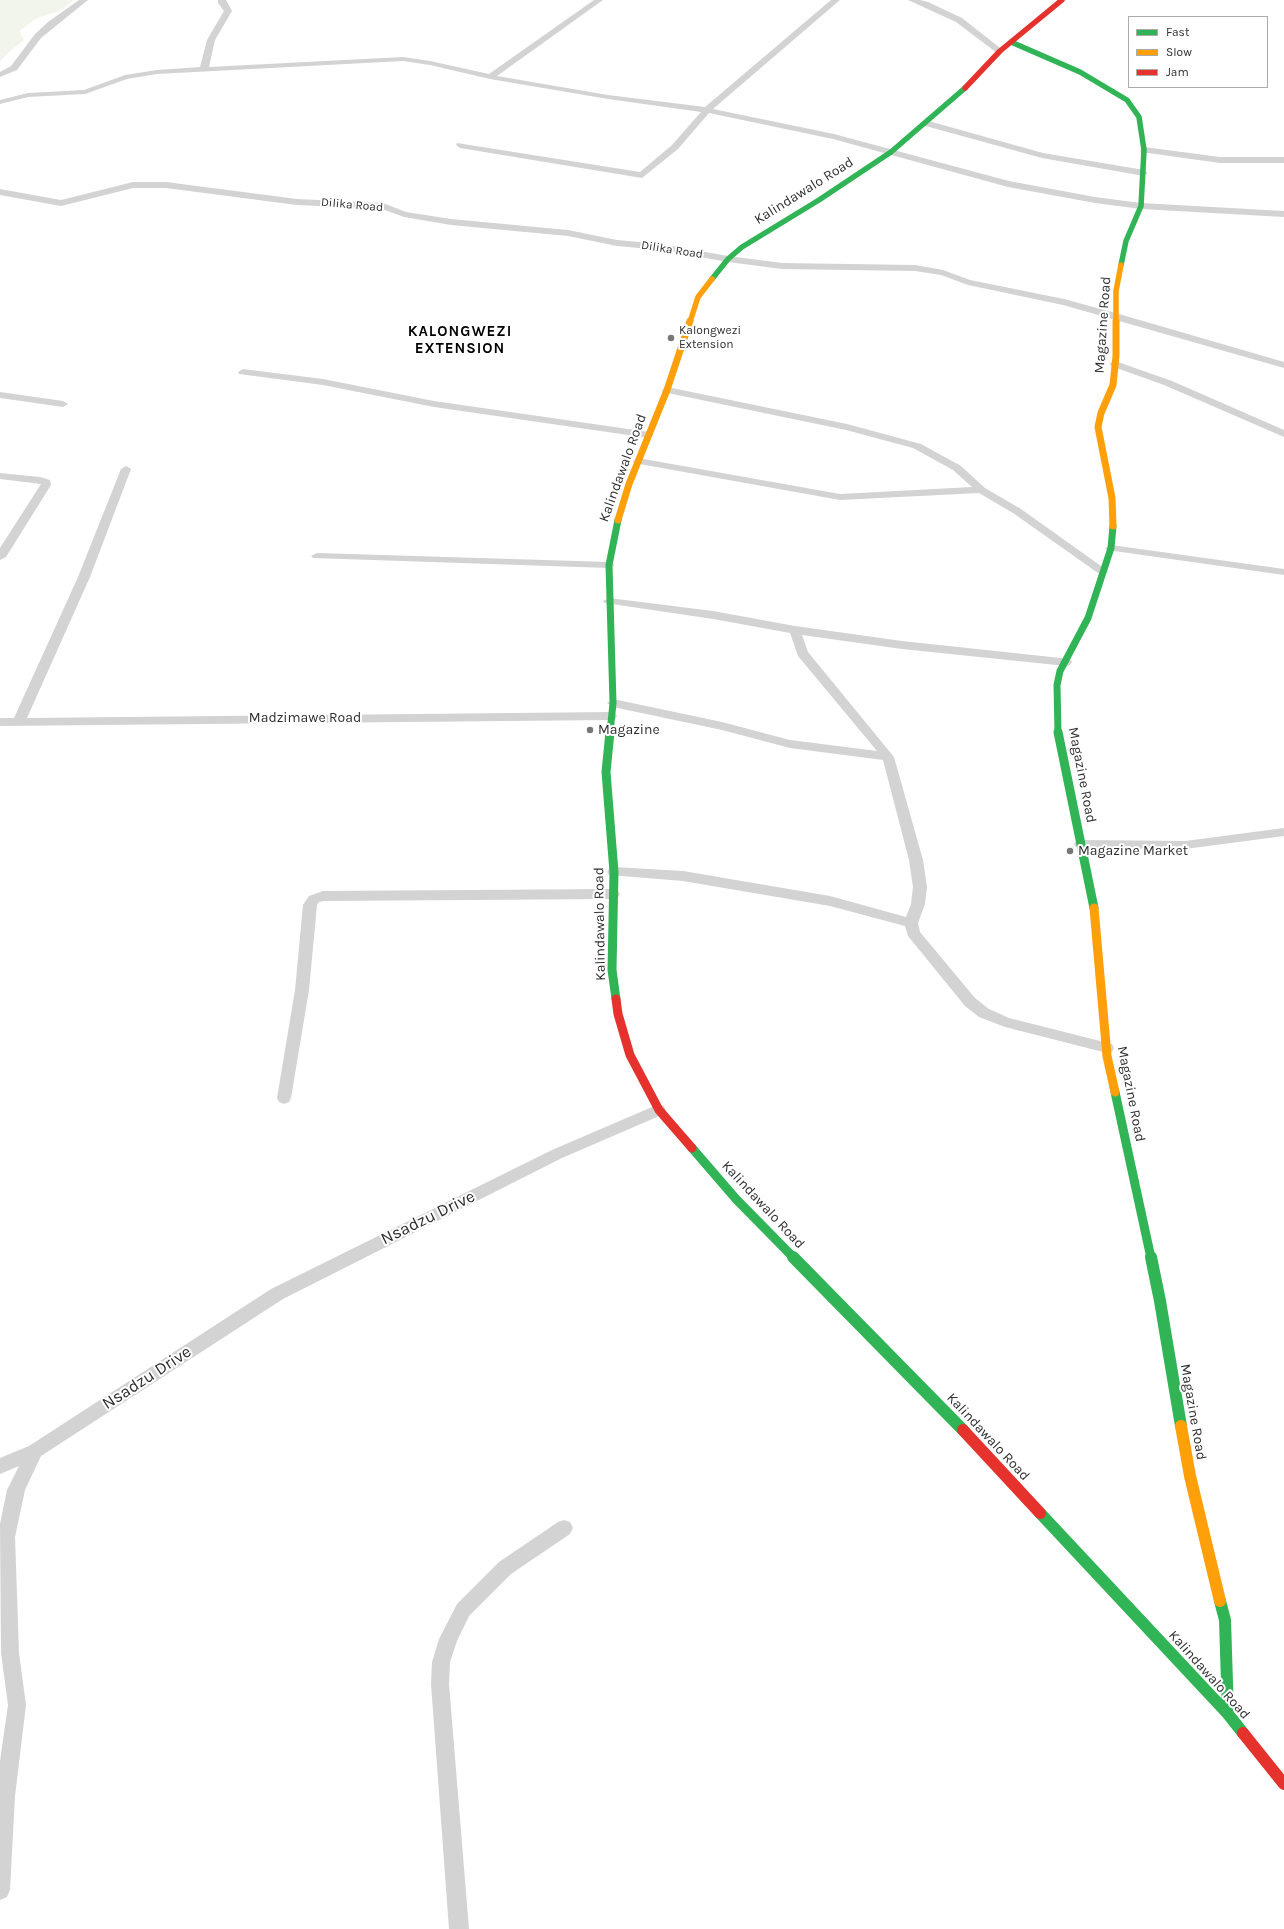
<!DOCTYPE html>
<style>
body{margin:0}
#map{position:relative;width:1284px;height:1929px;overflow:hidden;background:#fff;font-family:Karla,sans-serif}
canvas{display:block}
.legend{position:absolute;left:1128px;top:16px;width:140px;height:72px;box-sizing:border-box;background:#fff;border:1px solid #ababab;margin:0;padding:5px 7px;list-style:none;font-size:12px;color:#2e2e2e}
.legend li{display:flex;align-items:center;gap:8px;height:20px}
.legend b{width:20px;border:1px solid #ababab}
</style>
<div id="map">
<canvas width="1284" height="1929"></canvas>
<ul class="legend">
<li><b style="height:5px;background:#30b455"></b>Fast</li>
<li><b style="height:5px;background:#ff9f0a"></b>Slow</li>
<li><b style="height:5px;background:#e5322d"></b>Jam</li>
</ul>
</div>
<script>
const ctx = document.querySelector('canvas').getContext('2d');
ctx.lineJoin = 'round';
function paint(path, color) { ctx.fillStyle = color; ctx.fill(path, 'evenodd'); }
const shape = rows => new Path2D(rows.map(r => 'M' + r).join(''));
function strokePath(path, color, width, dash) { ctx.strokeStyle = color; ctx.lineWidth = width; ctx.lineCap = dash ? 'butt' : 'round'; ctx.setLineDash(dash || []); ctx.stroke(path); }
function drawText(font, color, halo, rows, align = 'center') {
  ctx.font = font + ' Karla,sans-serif'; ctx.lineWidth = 4; ctx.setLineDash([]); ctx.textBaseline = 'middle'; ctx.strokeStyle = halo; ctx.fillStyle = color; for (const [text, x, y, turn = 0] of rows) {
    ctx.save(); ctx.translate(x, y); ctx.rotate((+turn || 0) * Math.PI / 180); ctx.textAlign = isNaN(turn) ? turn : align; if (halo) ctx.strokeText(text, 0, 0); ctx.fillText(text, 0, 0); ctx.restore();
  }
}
const green = shape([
 [0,0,74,0,60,11,37,18,19,31,24,40,9,52,0,62]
]);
const street = shape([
 [79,0,88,0,41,38,17,70,0,77,0,72,11,66,35,34,48,22,79,0],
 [218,0,226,0,232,11,215,40,209,67,403,57,430,61,489,74,594,0,603,0,497,76,608,95,705,107,831,0,840,0,713,109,834,134,1009,181,1095,197,1141,203,1284,211,1284,217,1141,209,1095,203,1008,187,833,139,709,113,678,149,642,178,460,148,456,145,457,143,640,172,672,145,701,112,608,99,490,79,430,65,403,61,157,74,127,79,85,94,28,97,0,104,0,100,28,93,84,90,125,75,157,70,200,67,207,40,224,11,218,3,218,0],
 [908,0,920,0,928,2,962,18,1004,51,1000,53,997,53,956,22,908,0],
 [925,120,1043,153,1144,170,1148,173,1144,176,1042,158,922,125,921,123,925,120],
 [1144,147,1220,157,1284,157,1284,163,1220,163,1141,152,1140,150,1144,147],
 [133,182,166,182,297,199,383,203,406,212,451,219,568,230,617,240,661,244,728,256,782,263,915,265,943,270,970,280,1064,299,1119,314,1284,362,1284,368,1063,305,968,285,941,275,915,271,782,269,728,262,661,250,617,246,568,236,451,225,404,217,382,209,297,205,166,188,133,188,61,206,0,195,0,189,61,200,133,182],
 [1115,361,1172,381,1284,430,1284,437,1164,385,1111,366,1110,364,1111,362,1115,361],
 [243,369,323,379,434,401,649,432,654,435,649,438,434,407,323,385,239,374,238,372,243,369],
 [667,387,847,424,921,444,961,466,985,488,1021,509,1108,571,1106,573,1098,573,1013,513,979,493,840,500,634,463,633,461,638,458,840,494,972,487,953,470,913,448,846,430,663,392,662,390,667,387],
 [0,392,63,401,68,404,63,407,0,398,0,392],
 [126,466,131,469,90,577,27,718,611,712,615,713,617,716,615,719,611,720,0,726,0,718,14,718,78,577,121,469,126,466],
 [0,473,40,477,50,480,51,485,6,557,0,560,0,548,41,484,0,479,0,473],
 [1111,545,1284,569,1284,575,1107,550,1105,548,1111,545],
 [317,553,609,562,615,565,609,568,313,558,311,556,317,553],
 [609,598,713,611,795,626,902,641,1070,659,1072,662,1070,665,1066,666,902,649,802,635,808,652,894,757,923,860,927,887,925,904,918,923,920,932,975,998,989,1009,1009,1018,1112,1044,1114,1048,1112,1052,1107,1053,1005,1027,979,1017,965,1006,908,936,905,926,830,906,683,881,609,875,607,872,609,869,614,867,683,871,830,896,906,917,911,904,913,887,909,860,883,760,790,748,722,730,613,707,607,703,613,699,722,722,790,740,877,751,798,656,790,633,713,619,605,603,603,601,609,598],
 [1284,828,1284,836,1185,849,1081,848,1076,847,1074,844,1076,841,1081,840,1185,841,1284,828],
 [613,889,618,891,620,894,618,897,613,899,324,901,319,902,317,905,309,990,291,1098,289,1102,284,1104,279,1102,277,1098,295,990,303,905,309,896,323,891,613,889],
 [659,1104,664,1106,666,1110,664,1114,562,1158,283,1299,41,1456,25,1490,15,1537,19,1653,26,1705,15,1796,10,1890,7,1897,0,1900,0,1761,8,1705,1,1653,0,1524,7,1490,19,1466,0,1474,0,1458,29,1446,271,1289,552,1150,659,1104],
 [564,1520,570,1522,573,1528,570,1534,511,1574,469,1616,457,1641,450,1662,449,1684,469,1929,449,1929,431,1684,432,1662,439,1639,457,1604,499,1562,558,1522,564,1520]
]);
const fastFar3 = shape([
 [1011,42,1080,72,1127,100,1139,117,1144,150,1141,206,1126,241,1121,265],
 [712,279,728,259,742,247,819,200,891,152,965,88]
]);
const fastFar2 = shape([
 [610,733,613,703,609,565,618,520],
 [1058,733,1057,685,1060,671,1088,618,1111,548,1113,526]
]);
const fastFar1 = shape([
 [610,732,606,772,614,872,612,970,616,999],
 [1058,732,1094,908],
 [1115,1092,1151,1258],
 [692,1148,736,1199,794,1258]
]);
const fast = shape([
 [793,1257,963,1430],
 [1151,1257,1160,1301,1181,1426],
 [1040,1513,1228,1714,1243,1733],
 [1220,1601,1225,1620,1228,1714]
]);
const slowFar3 = shape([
 [690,322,698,297,712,279],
 [1116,322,1116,291,1121,265]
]);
const slowFar2 = shape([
 [618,520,629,484,667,390,690,321],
 [1113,526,1112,498,1098,427,1101,413,1113,385,1116,356,1116,321]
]);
const slowFar1 = shape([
 [1094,908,1107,1056,1115,1092]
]);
const slow = shape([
 [1181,1426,1190,1476,1220,1601]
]);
const jamFar2 = shape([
 [965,88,1000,51,1062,0]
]);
const jamFar1 = shape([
 [616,999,618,1014,630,1055,659,1110,692,1148]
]);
const jam = shape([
 [963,1430,1040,1513],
 [1243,1733,1284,1784]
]);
const markers = [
 [671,338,4,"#777"],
 [590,730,4,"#777"],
 [1070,851,4,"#777"]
];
const farStreetnames = [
 ["Dilika Road",352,205,5],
 ["Dilika Road",672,250,9]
];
const farPoinames = [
 ["Kalongwezi",679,331],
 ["Extension",679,345]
];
const streetNames = [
 ["Kalindawalo Road",804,191,-32],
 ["Magazine Road",1103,325,-86],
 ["Kalindawalo Road",623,468,-70],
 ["Madzimawe Road",305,718],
 ["Magazine Road",1082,775,79],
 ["Kalindawalo Road",600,924,-91],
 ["Magazine Road",1131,1094,79],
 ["Kalindawalo Road",763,1205,47],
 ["Magazine Road",1193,1412,80],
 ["Kalindawalo Road",988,1437,47],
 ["Kalindawalo Road",1209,1675,48]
];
const poiNames = [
 ["Magazine",598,730],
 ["Magazine Market",1078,851]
];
const farDistrictnames = [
 ["KALONGWEZI",460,332],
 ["EXTENSION",460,349]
];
const nearStreetnames = [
 ["Nsadzu Drive",428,1218,-26],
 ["Nsadzu Drive",147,1378,-33]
];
paint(green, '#f2f5eb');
paint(street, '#d3d3d3');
strokePath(fastFar3, '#30b455', 5.5);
strokePath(fastFar2, '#30b455', 7);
strokePath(fastFar1, '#30b455', 9);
strokePath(fast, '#30b455', 12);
strokePath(slowFar3, '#ff9f0a', 5.5);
strokePath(slowFar2, '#ff9f0a', 7);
strokePath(slowFar1, '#ff9f0a', 9);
strokePath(slow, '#ff9f0a', 12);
strokePath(jamFar2, '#e5322d', 5.5);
strokePath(jamFar1, '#e5322d', 9);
strokePath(jam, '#e5322d', 12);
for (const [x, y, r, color] of markers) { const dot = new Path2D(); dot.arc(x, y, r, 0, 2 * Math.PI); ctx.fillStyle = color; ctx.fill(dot); strokePath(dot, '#fff', 1.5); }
drawText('12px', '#2e2e2e', '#fff', farStreetnames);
drawText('12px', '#2e2e2e', '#fff', farPoinames, 'left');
drawText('14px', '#2e2e2e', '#fff', streetNames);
drawText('14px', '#2e2e2e', '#fff', poiNames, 'left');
ctx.letterSpacing = '1px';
drawText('bold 15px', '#000', '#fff', farDistrictnames);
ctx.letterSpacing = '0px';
drawText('17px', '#2e2e2e', '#fff', nearStreetnames);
</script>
